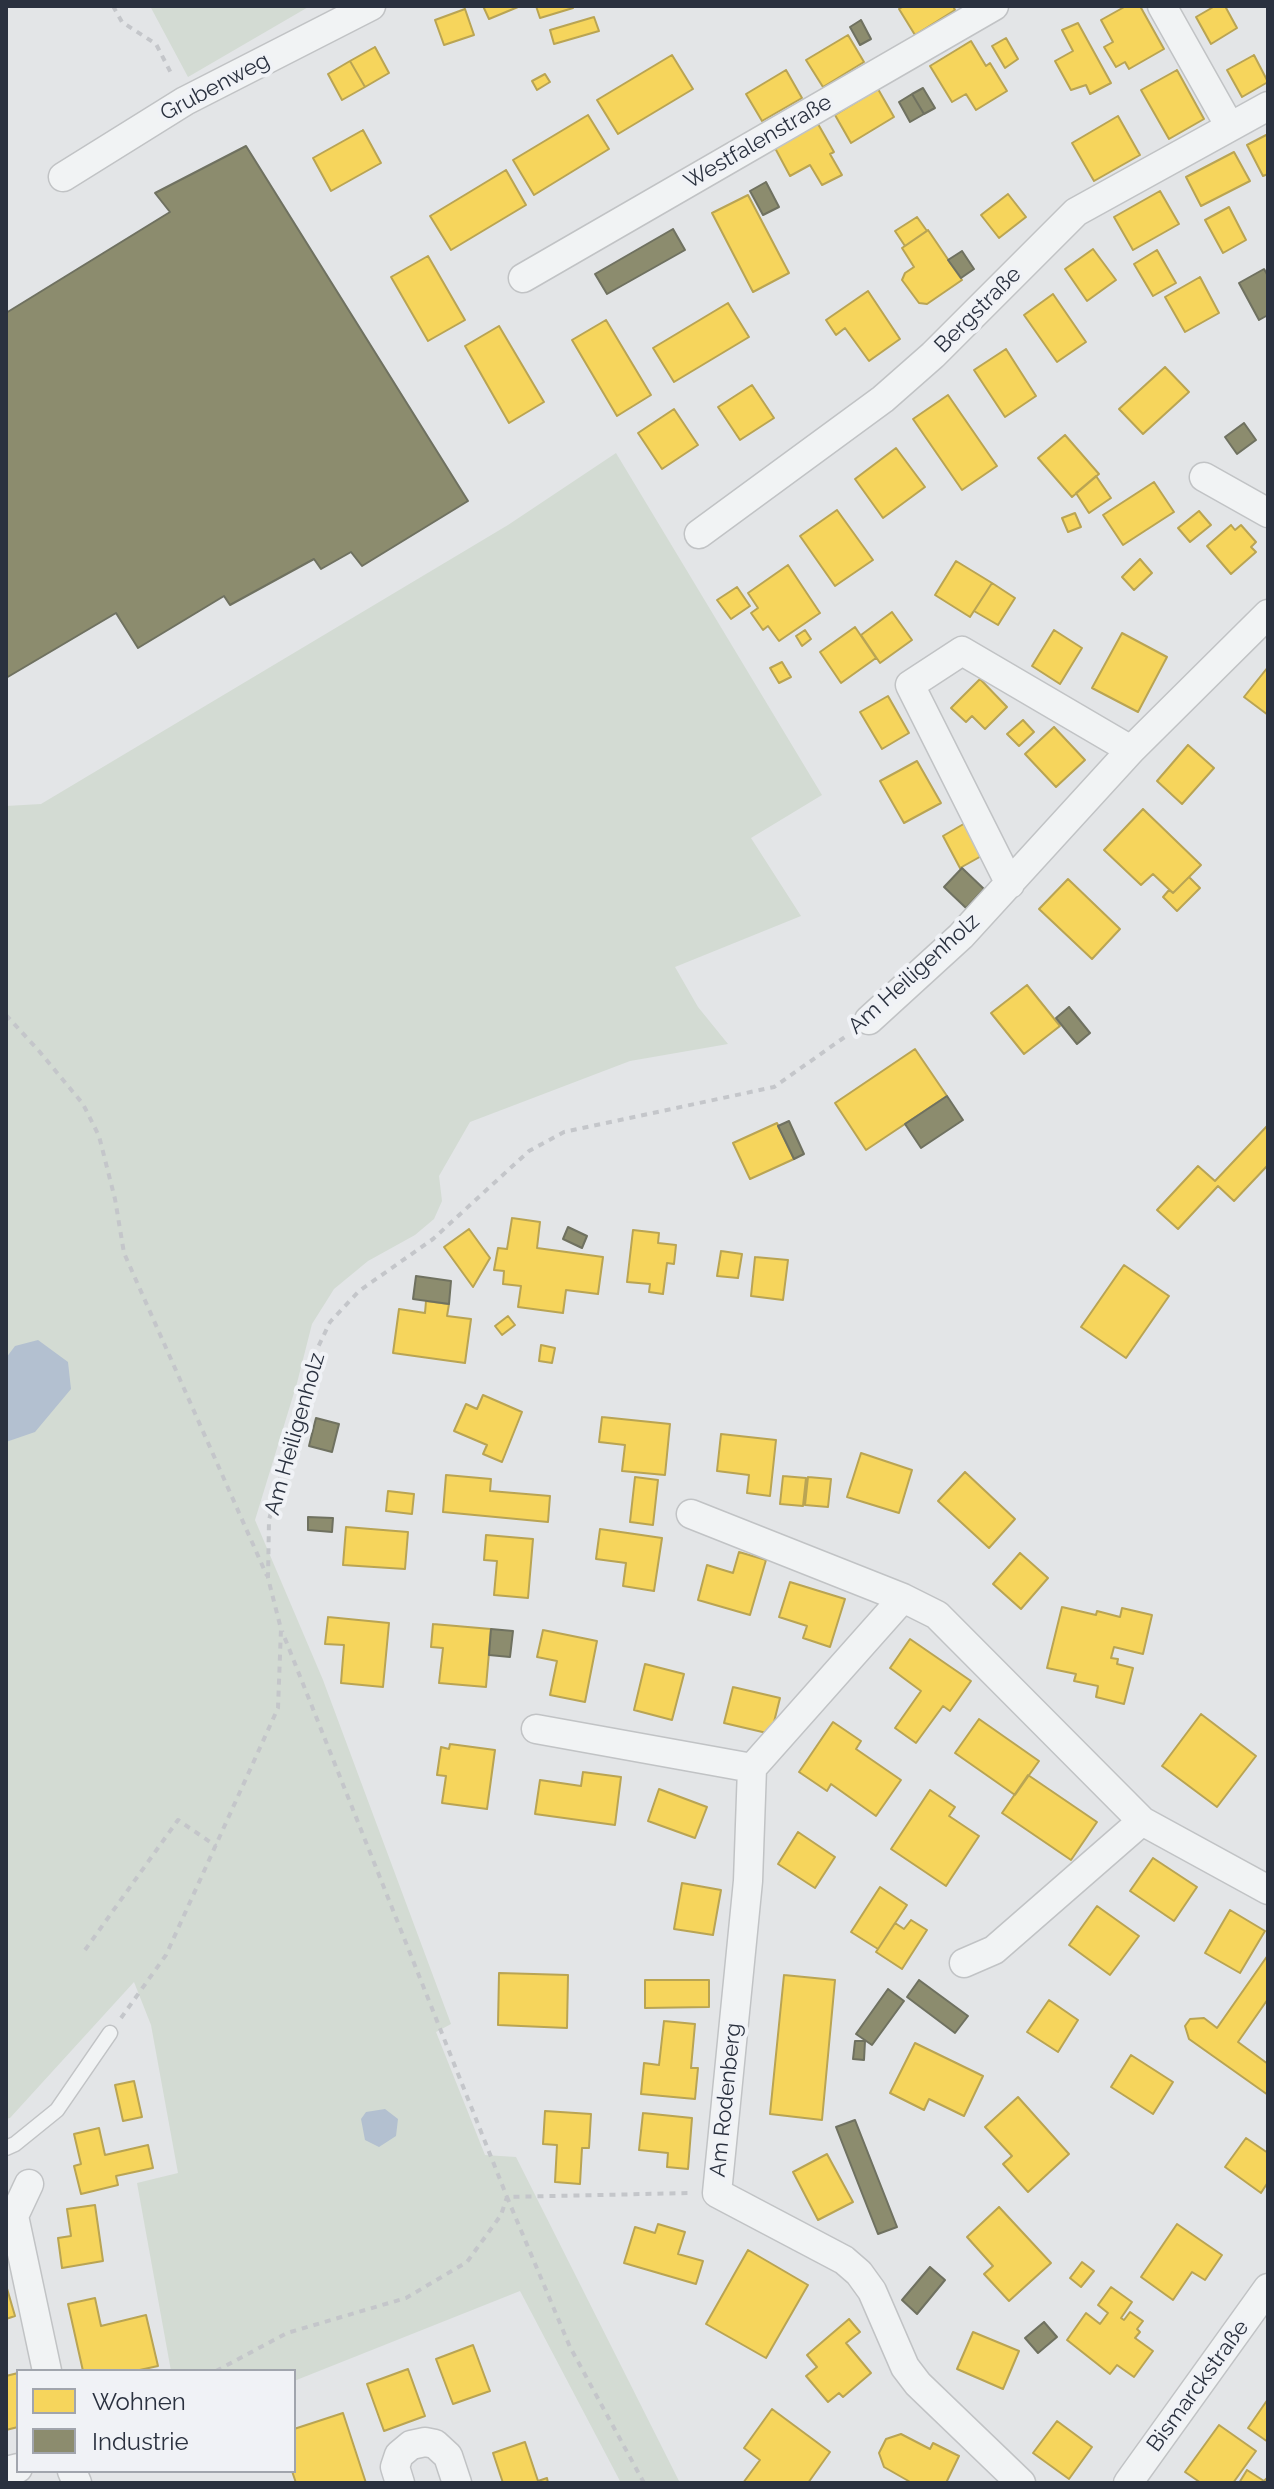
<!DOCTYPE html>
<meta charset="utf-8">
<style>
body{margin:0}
#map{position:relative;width:1274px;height:2489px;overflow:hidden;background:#e3e5e7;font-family:Raleway,sans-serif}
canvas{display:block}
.frame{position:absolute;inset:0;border:8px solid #2a313f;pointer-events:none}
.legend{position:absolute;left:16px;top:2369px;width:280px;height:104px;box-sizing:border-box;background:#f0f2f6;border:2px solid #a1a5ad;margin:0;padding:10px 14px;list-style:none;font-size:24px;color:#2a313f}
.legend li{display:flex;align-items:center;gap:16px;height:40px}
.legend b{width:40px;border:2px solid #a1a5ad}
</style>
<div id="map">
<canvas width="1274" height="2489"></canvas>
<div class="frame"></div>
<ul class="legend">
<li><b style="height:22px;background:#f6d55c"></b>Wohnen</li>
<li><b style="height:22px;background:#8c8c6e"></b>Industrie</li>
</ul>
</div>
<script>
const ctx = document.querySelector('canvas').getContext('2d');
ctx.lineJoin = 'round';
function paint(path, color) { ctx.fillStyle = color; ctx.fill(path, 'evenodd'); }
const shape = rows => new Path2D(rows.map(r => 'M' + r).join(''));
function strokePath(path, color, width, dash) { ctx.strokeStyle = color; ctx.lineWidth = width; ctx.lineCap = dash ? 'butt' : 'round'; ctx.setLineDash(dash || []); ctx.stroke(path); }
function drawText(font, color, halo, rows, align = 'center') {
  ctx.font = font + ' Raleway,sans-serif'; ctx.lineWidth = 8; ctx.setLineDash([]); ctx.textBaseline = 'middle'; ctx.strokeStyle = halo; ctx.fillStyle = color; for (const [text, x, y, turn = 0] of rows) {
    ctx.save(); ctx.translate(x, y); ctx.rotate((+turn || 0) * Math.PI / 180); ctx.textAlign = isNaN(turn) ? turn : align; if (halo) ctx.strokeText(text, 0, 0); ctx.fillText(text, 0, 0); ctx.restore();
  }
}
const green = shape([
 [150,6,310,6,188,77],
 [616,453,822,795,751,838,801,916,675,967,698,1007,728,1044,630,1061,470,1122,439,1176,442,1201,434,1219,415,1235,368,1261,334,1289,312,1324,297,1383,255,1520,323,1680,451,2024,436,2032,485,2155,516,2157,680,2483,621,2483,520,2291,294,2381,294,2371,171,2371,137,2183,178,2173,151,2025,134,1982,10,2118,6,2119,6,806,41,804,508,525]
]);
const water = shape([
 [38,1340,68,1362,71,1389,35,1432,6,1442,6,1358,15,1346],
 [385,2109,398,2119,396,2136,379,2147,365,2140,361,2119,366,2112]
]);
const homes = shape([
 [483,6,517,6,518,7,489,19,483,6],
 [536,6,572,6,573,8,540,18,536,6],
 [904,6,953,6,955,10,915,35,899,9,904,6],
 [1126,6,1140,6,1164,49,1129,69,1125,62,1116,67,1104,47,1113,42,1101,20,1126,6],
 [1215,6,1225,6,1237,28,1211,44,1196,17,1215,6],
 [465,9,474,35,444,45,435,20,465,9],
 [594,17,599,31,554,44,550,30,594,17],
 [1078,23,1111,83,1090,94,1086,85,1071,90,1055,61,1073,51,1062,30,1078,23],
 [848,35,864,62,823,87,806,60,848,35],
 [1006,38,1018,59,1005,68,992,46,1006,38],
 [971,41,986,66,990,63,1007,91,976,110,966,94,952,102,930,66,971,41],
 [375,47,389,73,365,87,350,61,375,47],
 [672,55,693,89,618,134,597,100,672,55],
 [1254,55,1268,82,1242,97,1227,70,1254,55],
 [350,61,365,87,342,100,328,74,350,61],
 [786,70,802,98,762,121,746,94,786,70],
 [1177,70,1204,119,1169,139,1141,90,1177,70],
 [545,74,550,82,537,90,532,81,545,74],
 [878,89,894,117,851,143,835,115,878,89],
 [588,115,609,149,534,195,513,160,588,115],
 [1118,116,1140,155,1094,181,1072,143,1118,116],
 [818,124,834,152,830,154,842,175,822,185,810,165,790,176,775,148,818,124],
 [363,130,381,163,331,191,313,158,363,130],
 [1268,134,1268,174,1263,176,1247,145,1268,134],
 [1234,152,1250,181,1201,206,1186,177,1234,152],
 [506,170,526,205,451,250,430,216,506,170],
 [1160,191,1179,224,1133,250,1114,217,1160,191],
 [1008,194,1026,217,999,238,981,215,1008,194],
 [748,195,789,273,753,292,712,213,748,195],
 [1229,207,1246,240,1223,253,1205,220,1229,207],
 [917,217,927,231,905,246,895,231,917,217],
 [928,230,962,280,927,304,919,303,902,280,905,273,914,267,902,248,928,230],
 [1093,249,1116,280,1087,301,1065,269,1093,249],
 [1157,250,1176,283,1153,296,1134,264,1157,250],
 [428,256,465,320,428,341,391,277,428,256],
 [1200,277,1219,313,1185,332,1165,297,1200,277],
 [868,291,900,339,869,361,845,328,836,335,826,320,868,291],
 [1053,294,1086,342,1057,362,1024,315,1053,294],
 [728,303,749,337,674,382,653,348,728,303],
 [606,320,651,395,617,416,572,340,606,320],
 [499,326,544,402,509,423,465,346,499,326],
 [1006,349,1036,396,1005,417,974,370,1006,349],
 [1165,367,1189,392,1143,434,1119,409,1165,367],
 [752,385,774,418,740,440,718,407,752,385],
 [948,395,997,466,962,490,913,419,948,395],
 [674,409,698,445,662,469,638,433,674,409],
 [1065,435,1099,474,1072,497,1038,458,1065,435],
 [896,448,925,487,883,518,855,479,896,448],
 [1096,476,1111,498,1089,513,1076,493,1096,476],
 [1154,482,1174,512,1123,545,1103,515,1154,482],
 [837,510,873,560,835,586,800,536,837,510],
 [1199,511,1211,525,1190,542,1178,528,1199,511],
 [1075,513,1081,527,1068,532,1062,518,1075,513],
 [1231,525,1235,530,1241,525,1256,542,1251,547,1256,552,1231,574,1207,546,1231,525],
 [1140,559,1152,573,1134,590,1122,577,1140,559],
 [956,561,992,583,970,617,935,595,956,561],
 [788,565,820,613,779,641,768,626,763,630,751,613,758,608,748,593,788,565],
 [992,583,1015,598,998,625,974,611,992,583],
 [737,587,750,606,731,619,717,600,737,587],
 [892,612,912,640,880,663,861,635,892,612],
 [855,627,876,658,841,683,820,652,855,627],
 [805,630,811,639,802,646,796,636,805,630],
 [1054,630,1082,648,1060,684,1032,666,1054,630],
 [1122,633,1167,657,1138,712,1092,688,1122,633],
 [782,662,791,677,779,683,770,668,782,662],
 [1268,667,1268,715,1244,697,1268,667],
 [980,679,1007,707,985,729,972,716,966,722,951,708,980,679],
 [888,696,909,733,882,749,860,712,888,696],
 [1023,720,1034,732,1019,746,1007,734,1023,720],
 [1054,727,1085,760,1056,787,1025,754,1054,727],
 [1188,745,1214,768,1182,804,1157,781,1188,745],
 [917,761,941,803,904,823,880,781,917,761],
 [1143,809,1201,865,1173,893,1153,874,1141,885,1104,850,1143,809],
 [967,822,985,854,960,868,943,836,967,822],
 [1189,877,1200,888,1177,911,1163,897,1169,890,1173,893,1189,877],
 [1068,879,1120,929,1092,959,1039,909,1068,879],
 [1027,985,1060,1026,1024,1054,991,1013,1027,985],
 [915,1049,947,1096,866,1150,835,1103,915,1049],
 [777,1123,794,1159,750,1179,733,1143,777,1123],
 [1268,1125,1268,1165,1234,1201,1218,1186,1178,1229,1157,1210,1198,1166,1215,1181,1268,1125],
 [512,1218,540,1222,537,1248,603,1257,598,1294,566,1290,563,1313,518,1307,521,1286,503,1284,504,1271,494,1270,498,1248,507,1249,512,1218],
 [469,1229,490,1258,473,1287,444,1247,469,1229],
 [633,1230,659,1233,658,1243,676,1245,674,1264,667,1263,663,1294,649,1292,650,1284,627,1282,633,1230],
 [721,1251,742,1254,738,1278,717,1276,721,1251],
 [755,1257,788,1260,783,1300,751,1296,755,1257],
 [1124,1265,1169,1296,1126,1358,1081,1327,1124,1265],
 [426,1301,449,1304,447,1316,471,1319,465,1363,393,1353,399,1309,425,1313,426,1301],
 [508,1316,515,1325,502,1335,495,1326,508,1316],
 [541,1345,555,1348,552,1363,539,1361,541,1345],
 [483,1395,522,1412,502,1462,483,1454,487,1445,454,1431,466,1404,477,1409,483,1395],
 [602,1417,670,1424,665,1475,622,1471,625,1445,599,1442,602,1417],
 [721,1434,776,1440,770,1496,747,1493,749,1475,717,1471,721,1434],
 [861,1453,912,1470,899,1513,847,1497,861,1453],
 [965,1472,1015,1519,989,1548,938,1501,965,1472],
 [446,1475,491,1479,490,1491,550,1496,548,1522,443,1512,446,1475],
 [783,1476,806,1478,803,1506,780,1504,783,1476],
 [635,1477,658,1480,653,1525,630,1522,635,1477],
 [808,1477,831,1479,828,1507,805,1505,808,1477],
 [388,1491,414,1494,412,1514,386,1511,388,1491],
 [346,1527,408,1532,405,1569,343,1565,346,1527],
 [600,1529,662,1538,654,1591,623,1586,626,1563,596,1559,600,1529],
 [486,1535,533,1539,528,1598,494,1595,497,1561,484,1560,486,1535],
 [739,1552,766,1560,750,1615,698,1600,707,1565,733,1573,739,1552],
 [1020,1553,1048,1578,1021,1609,993,1584,1020,1553],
 [790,1582,845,1599,830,1647,803,1638,807,1626,779,1617,790,1582],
 [1062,1607,1096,1615,1097,1611,1120,1617,1122,1608,1152,1615,1143,1654,1114,1647,1111,1658,1118,1659,1117,1664,1133,1668,1124,1704,1096,1697,1098,1686,1074,1681,1076,1674,1047,1668,1062,1607],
 [328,1617,389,1623,383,1687,341,1683,344,1645,325,1644,328,1617],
 [433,1624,491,1629,486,1687,439,1683,443,1648,431,1647,433,1624],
 [543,1630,597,1641,585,1702,550,1695,557,1661,537,1657,543,1630],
 [910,1639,971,1681,950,1711,943,1706,916,1743,895,1728,921,1691,890,1668,910,1639],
 [645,1664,684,1674,672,1720,634,1710,645,1664],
 [733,1687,780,1698,771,1734,724,1723,733,1687],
 [1201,1714,1256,1756,1217,1807,1162,1766,1201,1714],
 [979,1719,1039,1761,1015,1795,955,1753,979,1719],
 [833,1722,861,1741,856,1749,901,1780,876,1816,831,1784,827,1791,799,1772,833,1722],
 [450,1744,495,1750,487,1809,442,1803,446,1776,437,1775,441,1747,449,1749,450,1744],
 [583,1772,621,1777,615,1825,535,1814,540,1780,581,1786,583,1772],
 [1028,1775,1097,1822,1071,1860,1002,1813,1028,1775],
 [659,1789,707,1807,695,1838,648,1821,659,1789],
 [930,1790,955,1807,949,1816,979,1836,946,1886,891,1849,930,1790],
 [798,1832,835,1857,815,1888,778,1864,798,1832],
 [1153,1858,1197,1887,1174,1921,1130,1891,1153,1858],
 [682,1883,721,1890,713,1935,674,1929,682,1883],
 [880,1887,907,1905,878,1949,851,1932,880,1887],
 [1097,1906,1139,1936,1110,1975,1069,1945,1097,1906],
 [1230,1910,1265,1931,1240,1973,1205,1953,1230,1910],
 [911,1920,927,1930,902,1969,876,1952,895,1923,904,1929,911,1920],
 [1268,1955,1268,1999,1238,2042,1268,2064,1268,2095,1189,2039,1185,2026,1190,2019,1204,2018,1217,2028,1268,1955],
 [499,1973,568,1975,567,2028,498,2025,499,1973],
 [784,1975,835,1980,822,2120,770,2114,784,1975],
 [645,1980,709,1980,709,2007,645,2008,645,1980],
 [1049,2000,1078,2020,1058,2052,1027,2032,1049,2000],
 [664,2021,695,2024,691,2068,698,2068,695,2099,641,2094,644,2063,659,2065,664,2021],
 [915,2043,983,2076,964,2116,929,2099,924,2110,890,2093,915,2043],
 [1131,2055,1173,2082,1153,2114,1111,2087,1131,2055],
 [134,2081,142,2117,123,2121,115,2085,134,2081],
 [1018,2097,1069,2154,1028,2192,1003,2164,1012,2156,985,2127,1018,2097],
 [545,2111,591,2114,589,2148,582,2148,580,2184,555,2182,557,2145,543,2144,545,2111],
 [643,2113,692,2118,688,2169,667,2167,668,2153,639,2150,643,2113],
 [99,2128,105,2155,148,2145,153,2168,116,2176,118,2185,81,2194,74,2166,81,2164,74,2134,99,2128],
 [1246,2138,1268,2153,1268,2182,1261,2193,1225,2167,1246,2138],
 [827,2154,853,2202,818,2220,793,2172,827,2154],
 [95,2205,103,2261,62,2268,58,2238,71,2236,67,2209,95,2205],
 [999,2207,1051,2263,1009,2301,984,2274,993,2266,967,2237,999,2207],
 [658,2224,685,2232,678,2254,703,2261,696,2284,624,2263,635,2227,655,2233,658,2224],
 [1177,2224,1222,2255,1205,2280,1192,2272,1173,2300,1141,2277,1177,2224],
 [748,2250,808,2285,766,2358,706,2324,748,2250],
 [1082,2262,1094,2271,1081,2287,1070,2278,1082,2262],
 [6,2285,15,2316,6,2319,6,2285],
 [1111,2287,1132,2302,1121,2318,1124,2320,1130,2312,1143,2321,1137,2329,1140,2332,1135,2338,1153,2351,1134,2377,1117,2365,1110,2374,1067,2340,1086,2313,1100,2324,1108,2313,1098,2305,1111,2287],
 [95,2298,101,2326,146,2315,158,2366,135,2371,83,2371,68,2304,95,2298],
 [849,2319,860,2332,846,2343,871,2373,843,2397,839,2393,828,2402,806,2376,817,2367,807,2355,849,2319],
 [973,2332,1019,2351,1003,2389,957,2369,973,2332],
 [473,2345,490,2391,453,2404,436,2359,473,2345],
 [408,2369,425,2416,384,2431,367,2384,408,2369],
 [18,2373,18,2427,6,2430,6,2376,18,2373],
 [1268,2399,1268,2442,1248,2428,1268,2399],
 [772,2409,830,2452,808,2483,743,2483,760,2460,744,2448,772,2409],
 [343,2413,366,2483,296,2483,292,2471,294,2471,294,2429,343,2413],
 [1057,2421,1092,2447,1069,2479,1033,2453,1057,2421],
 [1219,2425,1256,2451,1233,2483,1201,2483,1185,2472,1219,2425],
 [901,2434,930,2449,933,2443,959,2456,946,2483,912,2483,884,2467,879,2453,886,2439,901,2434],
 [525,2442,538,2481,547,2478,548,2483,503,2483,493,2453,525,2442],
 [1247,2470,1264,2481,1268,2477,1268,2483,1239,2483,1247,2470]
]);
const industry = shape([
 [861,20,871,39,860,45,850,27,861,20],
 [923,88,935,108,924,114,912,94,923,88],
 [912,94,924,114,910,122,899,102,912,94],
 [246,146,468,501,362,566,351,552,321,569,314,559,230,605,224,596,138,648,116,613,6,678,6,313,170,212,155,193,246,146],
 [766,182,779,207,763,215,750,191,766,182],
 [673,229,685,250,607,294,595,274,673,229],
 [962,251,974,269,961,278,948,260,962,251],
 [1264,269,1268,276,1268,315,1259,320,1239,283,1264,269],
 [1244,423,1256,440,1237,454,1225,437,1244,423],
 [962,868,984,889,966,908,944,887,962,868],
 [1069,1007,1090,1033,1077,1044,1056,1018,1069,1007],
 [947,1096,963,1120,921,1148,905,1124,947,1096],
 [789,1121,804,1154,794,1159,778,1126,789,1121],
 [568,1227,587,1236,582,1248,563,1239,568,1227],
 [416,1276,451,1281,449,1304,413,1299,416,1276],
 [316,1418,339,1424,332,1452,309,1446,316,1418],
 [308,1517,333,1518,332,1532,308,1530,308,1517],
 [491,1629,513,1631,510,1657,489,1655,491,1629],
 [919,1980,968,2016,955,2033,907,1997,919,1980],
 [888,1989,904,2001,872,2045,856,2034,888,1989],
 [855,2041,865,2041,864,2060,853,2059,855,2041],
 [855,2120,897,2227,878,2234,836,2127,855,2120],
 [930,2267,945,2280,917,2314,902,2300,930,2267],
 [1044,2322,1057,2337,1038,2353,1025,2338,1044,2322]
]);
const path = shape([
 [113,6,122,22,156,44,173,77],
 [6,1015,39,1051,83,1104,99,1136,115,1199,124,1253,267,1576],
 [85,1950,178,1820,216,1846],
 [121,2018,166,1955,278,1708,281,1629,268,1578,269,1520,310,1364,330,1322,359,1291,433,1239,529,1151,564,1132,774,1087,849,1034],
 [216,2371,287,2333,406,2298,467,2262,501,2215,507,2197,282,1631],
 [644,2483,570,2347,507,2197,691,2193]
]);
const service = shape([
 [6,2148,15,2144,57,2110,110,2033]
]);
const minor = shape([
 [1162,6,1229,125],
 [63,177,185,101,371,6],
 [523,278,994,6],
 [1204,477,1268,513],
 [699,534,883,399,933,355,1076,212,1268,106],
 [1010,884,910,685,962,651,1131,750],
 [869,1020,961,936,1131,750,1268,614],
 [691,1514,903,1598,937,1615,1142,1821,1268,1890],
 [903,1598,752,1768,748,1881,717,2193,844,2260,859,2273,872,2291,905,2367,918,2384,1021,2483],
 [536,1729,752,1768],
 [964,1963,994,1950,1142,1821],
 [29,2184,14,2216,47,2371],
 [6,2471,18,2468],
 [72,2471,77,2483],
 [400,2483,395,2467,399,2455,411,2445,425,2442,435,2444,448,2456,457,2483],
 [1128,2483,1268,2288]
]);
const streetNames = [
 ["Grubenweg",215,87,-28],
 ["Westfalenstraße",758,142,-30],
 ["Bergstraße",978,310,-45],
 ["Am Heiligenholz",914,974,-42],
 ["Am Heiligenholz",295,1434,-74],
 ["Am Rodenberg",726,2100,-84],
 ["Bismarckstraße",1198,2386,-54]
];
paint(green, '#d3dbd3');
paint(water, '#b3c0d0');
paint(homes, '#f6d55c');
strokePath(homes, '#b9a453', 2);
paint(industry, '#8c8c6e');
strokePath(industry, '#6f7160', 2);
strokePath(service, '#c1c3c5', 17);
strokePath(minor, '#c1c3c5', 31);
strokePath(path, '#c4c6ca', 4, [6, 6]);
strokePath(service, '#f1f3f4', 14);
strokePath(minor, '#f1f3f4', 28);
drawText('22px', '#2a313f', '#f0f2f6', streetNames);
</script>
